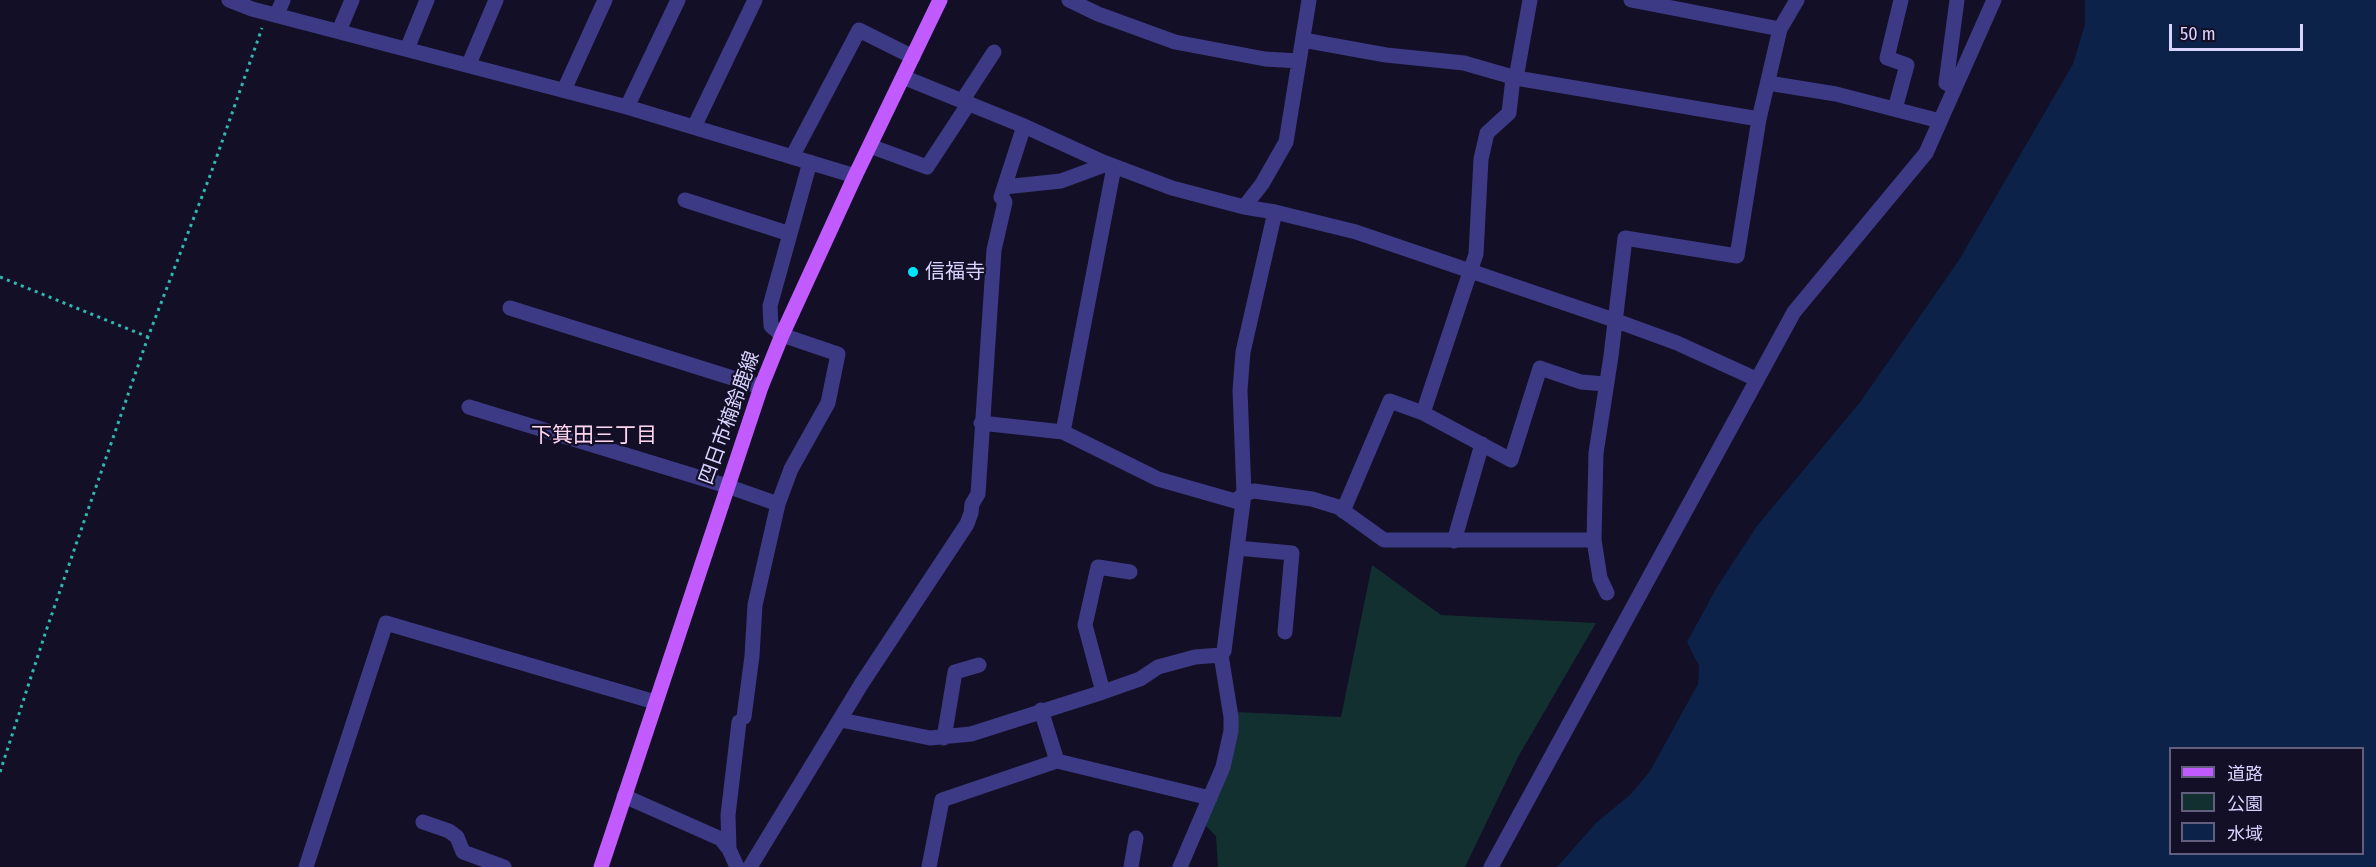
<!DOCTYPE html>
<meta charset="utf-8">
<style>
body{margin:0}
#map{position:relative;width:2376px;height:867px;overflow:hidden;background:#130f26;font-family:"Fira Sans Condensed","Noto Sans JP",sans-serif}
canvas{display:block}
.legend{position:absolute;left:2169px;top:747px;width:195px;height:108px;box-sizing:border-box;background:#130f26;border:2px solid #625e7d;margin:0;padding:8px 10px;list-style:none;font-size:18px;color:#d9d4ff}
.legend li{display:flex;align-items:center;gap:12px;height:30px}
.legend b{width:30px;border:2px solid #625e7d}
.scale{position:absolute;left:2169px;top:24px;width:134px;height:27px;box-sizing:border-box;border:3px solid #d9d4ff;border-top:0;padding-left:8px;font-size:18px;line-height:21px;white-space:nowrap;color:#d9d4ff;-webkit-text-stroke:4px #130f26;paint-order:stroke}
</style>
<div id="map">
<canvas width="2376" height="867"></canvas>
<ul class="legend">
<li><b style="height:8px;background:#c25bff"></b>道路</li>
<li><b style="height:16px;background:#12302f"></b>公園</li>
<li><b style="height:16px;background:#0c2248"></b>水域</li>
</ul>
<div class="scale">50 m</div>
</div>
<script>
const ctx = document.querySelector('canvas').getContext('2d');
ctx.lineJoin = 'round';
function paint(path, color) { ctx.fillStyle = color; ctx.fill(path, 'evenodd'); }
const shape = rows => new Path2D(rows.map(r => 'M' + r).join(''));
function strokePath(path, color, width, dash) { ctx.strokeStyle = color; ctx.lineWidth = width; ctx.lineCap = dash ? 'butt' : 'round'; ctx.setLineDash(dash || []); ctx.stroke(path); }
function drawText(font, color, halo, rows, align = 'center') {
  ctx.font = font + ' "Fira Sans Condensed","Noto Sans JP",sans-serif'; ctx.lineWidth = 4.5; ctx.setLineDash([]); ctx.textBaseline = 'middle'; ctx.strokeStyle = halo; ctx.fillStyle = color; for (const [text, x, y, turn = 0] of rows) {
    ctx.save(); ctx.translate(x, y); ctx.rotate((+turn || 0) * Math.PI / 180); ctx.textAlign = isNaN(turn) ? turn : align; if (halo) ctx.strokeText(text, 0, 0); ctx.fillText(text, 0, 0); ctx.restore();
  }
}
const green = shape([
 [1372,565,1441,615,1596,623,1518,757,1465,867,1218,867,1216,836,1204,824,1236,712,1341,717]
]);
const water = shape([
 [2085,0,2376,0,2376,867,1557,867,1596,823,1631,794,1650,771,1698,684,1699,666,1687,642,1717,587,1757,526,1861,401,1959,260,2073,64,2085,24],
 [2170,748,2362,748,2362,854,2170,854]
]);
const path = shape([
 [0,277,148,337],
 [0,772,46,631,148,337,211,173,262,28]
]);
const minor = shape([
 [229,0,252,9,627,107,855,176],
 [1069,0,1098,14,1175,42,1265,59,1299,61],
 [1631,0,1780,29],
 [277,14,283,0],
 [339,31,352,0],
 [1303,40,1386,55,1464,63,1516,78,1759,119],
 [407,49,427,0],
 [469,64,496,0],
 [903,77,1024,126,1103,162,1172,188,1244,207,1275,212,1356,232,1614,320,1677,343,1756,379],
 [1516,78,1530,0],
 [1768,83,1836,94,1940,121],
 [1954,87,1946,83,1957,0],
 [564,90,605,0],
 [962,101,994,52],
 [627,107,678,0],
 [1895,109,1907,65,1887,58,1901,0],
 [694,127,755,0],
 [870,146,927,167,969,103],
 [792,157,859,30,913,57],
 [1004,187,1061,181,1107,164],
 [685,200,790,234],
 [1244,207,1262,184,1286,142,1309,0],
 [510,308,761,387],
 [469,407,727,486,778,504],
 [1423,413,1476,254,1481,159,1487,133,1509,113,1513,78],
 [981,423,1063,432,1158,479,1235,501,1244,494,1254,491,1312,499,1338,507,1384,540,1594,540,1596,453,1611,356,1625,238,1737,256,1759,119,1780,29,1797,0],
 [1063,432,1114,167],
 [1343,511,1390,401,1423,413,1511,460,1540,368,1581,382,1606,384],
 [1594,540,1600,578,1607,593],
 [1454,541,1482,444],
 [1237,548,1292,553,1285,632],
 [1103,692,1085,625,1098,567,1130,572],
 [744,717,752,656,755,605,778,504,791,469,828,403,838,354,782,335,771,326,770,306,810,162],
 [841,720,930,738,971,734,1103,692,1140,679,1158,667,1195,657,1221,655],
 [944,738,955,672,979,665],
 [1057,761,1210,798],
 [624,796,721,839,729,849,737,867],
 [423,822,449,831,457,837,463,852,504,867],
 [729,849,728,815,739,722],
 [306,867,386,623,655,702],
 [750,867,862,683,967,524,971,513,972,504,978,494,994,250,1005,202,1001,197,1024,126],
 [929,867,942,800,1057,761,1041,710],
 [1131,867,1136,838],
 [1180,867,1223,767,1231,731,1231,717,1221,655,1224,651,1244,494,1240,390,1243,352,1275,212],
 [1491,867,1794,312,1926,153,1994,0]
]);
const major = shape([
 [601,867,761,387,782,335,855,176,940,0]
]);
const markers = [
 [913,272,6,"#00e5ff"]
];
const poiNames = [
 ["信福寺",925,272]
];
const streetNames = [
 ["四日市楠鈴鹿線",730,418,-70]
];
const neighbourhoodNames = [
 ["下箕田三丁目",594,436]
];
paint(green, '#12302f');
paint(water, '#0c2248');
strokePath(path, '#2fb8b0', 3, [3, 4.5]);
strokePath(minor, '#3d3a85', 15);
strokePath(major, '#c25bff', 15);
for (const [x, y, r, color] of markers) { const dot = new Path2D(); dot.arc(x, y, r, 0, 2 * Math.PI); ctx.fillStyle = color; ctx.fill(dot); strokePath(dot, '#130f26', 2); }
drawText('20px', '#d9d4ff', '#130f26', poiNames, 'left');
drawText('20px', '#d9d4ff', '#130f26', streetNames);
drawText('21px', '#ffd6f0', '#130f26', neighbourhoodNames);
</script>
